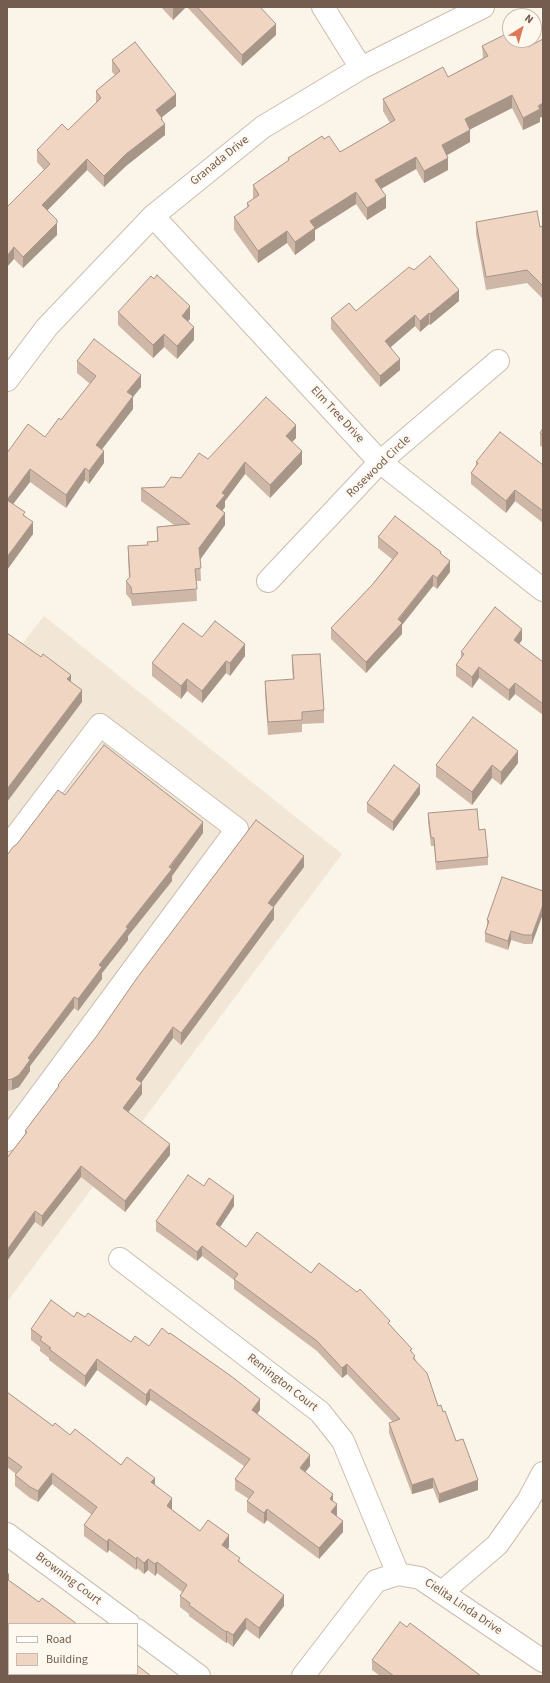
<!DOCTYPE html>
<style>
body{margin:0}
#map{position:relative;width:550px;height:1683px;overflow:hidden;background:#fbf4e8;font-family:"Source Sans 3",sans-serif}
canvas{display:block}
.frame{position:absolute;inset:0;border:8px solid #745c4e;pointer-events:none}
.legend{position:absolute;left:8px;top:1623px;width:130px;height:52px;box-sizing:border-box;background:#fef8ef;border:1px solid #c7baaf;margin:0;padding:5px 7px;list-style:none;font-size:12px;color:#745c4e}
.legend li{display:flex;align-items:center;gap:8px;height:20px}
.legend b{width:20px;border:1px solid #c7baaf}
.north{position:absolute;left:502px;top:8px;width:40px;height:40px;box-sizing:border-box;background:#fef8ef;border:1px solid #c7baaf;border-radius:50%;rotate:37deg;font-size:11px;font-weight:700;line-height:16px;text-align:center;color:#745c4e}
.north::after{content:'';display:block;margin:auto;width:14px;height:18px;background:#dc7856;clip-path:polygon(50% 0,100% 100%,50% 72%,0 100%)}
</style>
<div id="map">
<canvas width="550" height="1683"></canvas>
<div class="frame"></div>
<ul class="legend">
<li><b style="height:5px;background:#fff"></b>Road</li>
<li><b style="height:11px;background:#efd5c2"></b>Building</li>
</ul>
<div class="north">N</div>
</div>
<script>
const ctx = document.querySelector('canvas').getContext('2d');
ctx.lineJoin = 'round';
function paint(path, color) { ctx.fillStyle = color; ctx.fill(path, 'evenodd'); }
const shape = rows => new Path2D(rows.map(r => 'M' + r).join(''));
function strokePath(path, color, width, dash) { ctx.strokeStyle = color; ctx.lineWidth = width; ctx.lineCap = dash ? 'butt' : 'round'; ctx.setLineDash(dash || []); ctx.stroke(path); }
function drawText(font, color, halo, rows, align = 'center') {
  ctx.font = font + ' "Source Sans 3",sans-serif'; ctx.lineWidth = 4; ctx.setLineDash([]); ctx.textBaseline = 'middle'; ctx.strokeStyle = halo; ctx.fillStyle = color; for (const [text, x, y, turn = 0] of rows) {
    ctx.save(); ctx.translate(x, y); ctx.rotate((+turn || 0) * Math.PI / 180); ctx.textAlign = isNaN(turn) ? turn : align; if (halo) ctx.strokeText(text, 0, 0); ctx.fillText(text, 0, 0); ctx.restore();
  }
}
const residential = shape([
 [44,616,342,854,7,1302,7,664]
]);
const minor = shape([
 [323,7,361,68],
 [153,216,380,462,543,590],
 [7,380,47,327,153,216,263,127,361,68,483,7],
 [268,581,380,462,498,361],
 [7,848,100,725,237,829,7,1140],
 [120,1259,320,1412,343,1441,398,1574],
 [7,1534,129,1624],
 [442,1592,497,1545,528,1501,543,1473],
 [137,1630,199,1676],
 [303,1676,376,1581,398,1574,420,1578,543,1661]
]);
const wall = shape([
 [161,7,186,7,173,20],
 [187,7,260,7,276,35,242,66],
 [482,46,540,118,540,122,523,130,512,108,470,129,470,142,447,155,448,170,424,183,416,169,381,189,386,208,367,220,356,204,315,230,315,240,295,255,287,243,258,263,234,230,234,217,247,208,247,203,253,199,253,185,288,161,288,158,324,139,340,152,390,123,383,111,383,99,448,77,483,58],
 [112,60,176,106,162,117,165,135,126,166,104,187,87,170,47,210,57,232,57,235,23,268,14,259,7,207,44,170,37,162,37,150,68,130,96,103,96,91,115,75,112,72],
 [476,222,540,227,543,228,543,299,527,283,486,290,476,234],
 [459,301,430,325,429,324,420,332,415,326,391,347,400,370,380,387,331,329,331,318,356,311],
 [118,312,190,319,188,321,194,340,177,359,164,347,153,358,118,325],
 [77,361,141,387,133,397,133,409,102,449,104,463,89,484,85,480,66,508,30,482,13,504,25,516,33,534,7,570,7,453,45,437,61,420,90,384,77,373],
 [543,428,543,447,540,446,540,433],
 [296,438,292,442,302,464,270,498,245,474,225,501,225,507,222,511,225,525,200,560,201,581,196,581,197,601,132,606,131,600,126,594,126,581,129,578,128,559,128,546,147,545,157,541,157,527,174,525,141,501,141,488,164,487,181,478,208,459],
 [476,462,543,465,543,523,515,501,506,513,471,484,471,473,476,466],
 [378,537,441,554,450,572,437,589,433,586,402,625,402,634,366,673,331,639,331,628,372,585,392,559,378,548],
 [202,637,245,656,230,676,226,673,202,703,187,691,181,699,152,676,152,663],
 [522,640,519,644,543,662,543,715,515,694,509,701,479,678,472,688,456,676,456,665,461,658,461,652],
 [292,655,324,710,324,723,302,724,302,732,268,735,265,694,265,681,293,680,292,668],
 [518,763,501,785,492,778,472,805,436,777,436,765],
 [420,794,393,831,367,812,367,803],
 [65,795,203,833,172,876,172,881,128,936,128,940,102,973,102,979,78,1011,74,1008,30,1066,30,1071,19,1087,12,1090,7,1091,7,855,17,844],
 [428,813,479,830,488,857,488,865,436,870,434,846,431,846,428,822],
 [304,867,274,907,274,919,181,1045,173,1038,141,1083,142,1094,128,1112,170,1155,125,1212,81,1177,42,1227,35,1222,25,1136,25,1131,58,1088,58,1085],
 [543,891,532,944,524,944,511,940,508,950,485,942,485,933,487,926,487,920],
 [204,1186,234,1206,220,1227,246,1247,311,1273,390,1325,412,1352,438,1406,443,1412,478,1490,439,1503,433,1488,412,1494,389,1433,389,1423,393,1422,347,1374,342,1378,317,1351,234,1289,234,1280,202,1256,197,1261,156,1231,156,1221],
 [74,1317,85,1317,131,1342,149,1346,260,1410,257,1414,310,1466,305,1472,333,1501,337,1515,337,1516,343,1532,319,1559,267,1520,264,1524,247,1512,247,1501,249,1499,235,1490,235,1479,244,1466,150,1400,146,1406,97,1370,85,1387,49,1360,49,1358,40,1351,40,1347,31,1340,31,1329],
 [7,1392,53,1426,70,1435,155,1485,172,1510,200,1531,229,1547,228,1549,284,1606,259,1639,246,1629,233,1647,227,1642,226,1643,189,1616,189,1614,180,1607,180,1596,182,1592,157,1573,155,1576,148,1570,144,1574,137,1568,136,1570,109,1550,107,1553,84,1536,84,1525,92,1515,52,1484,38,1502,30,1498,15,1486,15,1475,16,1474,7,1467],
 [7,1572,9,1581,39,1602,77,1624,9,1624,9,1662,7,1660],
 [407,1627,481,1676,380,1676,372,1670,372,1660],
 [27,1674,137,1674,151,1676,30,1676]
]);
const shadedWall = shape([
 [174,7,186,7,173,20,173,8],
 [276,24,276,35,242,66,242,55],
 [176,94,176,106,156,122,156,110],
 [512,95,512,108,465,132,465,119],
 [543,103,543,116,540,118,540,122,523,130,523,118,538,106],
 [162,118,162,125,165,124,165,135,126,166,104,187,104,176],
 [470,130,470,142,442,158,442,145],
 [416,157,416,169,375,192,375,180],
 [448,158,448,170,424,183,424,171],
 [87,159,87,170,42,216,42,205],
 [356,192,356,204,315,230,315,240,295,255,295,242,310,221],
 [386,196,386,208,367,220,367,208],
 [57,220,57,235,23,268,23,257],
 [287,231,287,243,258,263,258,251],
 [14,247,14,259,7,267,7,256],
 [459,290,459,301,430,325,430,314],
 [190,306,190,319,182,328,182,316],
 [429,313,429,324,420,332,420,321],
 [415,315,415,326,385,352,385,341],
 [194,327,194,340,177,359,177,346],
 [164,334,164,347,153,358,153,345],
 [400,359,400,370,380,387,380,376],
 [141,375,141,387,133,397,133,409,96,457,96,445,127,392],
 [296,425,296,438,286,448,286,436],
 [104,451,104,463,89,484,89,471],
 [302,451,302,464,270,498,270,485],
 [245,462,245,474,225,501,225,507,216,519,216,506,222,493],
 [85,468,85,480,66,508,66,495],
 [30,469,30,482,7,512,7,500],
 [515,490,515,501,506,513,506,501],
 [225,513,225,525,199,561,199,548],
 [33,522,33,534,7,570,7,557],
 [450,561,450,572,437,589,437,578],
 [433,575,433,586,402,625,402,634,366,673,366,662],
 [522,629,522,640,514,651,514,640],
 [245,644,245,656,230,676,230,663],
 [226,661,226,673,202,703,202,691],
 [479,667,479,678,472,688,472,677],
 [71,675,71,687,67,679],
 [187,679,187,691,181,699,181,686],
 [515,683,515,694,509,701,509,690],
 [82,690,82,702,7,802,7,789],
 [518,751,518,763,501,785,501,772],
 [492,765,492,778,472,805,472,792],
 [420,785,420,794,393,831,393,822],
 [203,822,203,833,172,876,172,881,128,936,128,940,102,973,102,979,78,1011,78,999,99,965,126,927],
 [304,856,304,867,268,914,268,903],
 [543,905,543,914,532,944,532,935],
 [274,907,274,919,181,1045,181,1033],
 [511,931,511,940,508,950,508,941],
 [74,997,74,1008,30,1066,30,1071,19,1087,12,1090,12,1079],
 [173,1027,173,1038,136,1090,136,1079],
 [142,1083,142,1094,123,1119,123,1108],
 [170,1144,170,1155,125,1212,125,1201],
 [81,1166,81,1177,42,1227,42,1216],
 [234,1196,234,1206,216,1233,216,1224],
 [35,1211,35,1222,7,1261,7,1250],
 [202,1246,202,1256,197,1261,197,1252],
 [97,1359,97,1370,85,1387,85,1376],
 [347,1364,347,1374,342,1378,342,1368],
 [150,1389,150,1400,146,1406,146,1395],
 [260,1399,260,1410,252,1421,252,1410],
 [310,1455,310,1466,300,1479,300,1468],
 [52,1473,52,1484,38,1502,38,1491],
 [155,1478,155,1489,151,1482],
 [433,1478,433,1488,412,1494,412,1485],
 [478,1480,478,1490,439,1503,439,1494],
 [333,1494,333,1505,330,1499],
 [172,1498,172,1510,167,1506],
 [337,1504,337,1515,331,1523,331,1512],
 [267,1509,267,1520,264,1524,264,1513],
 [343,1521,343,1532,319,1559,319,1548],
 [229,1535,229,1547,222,1556,222,1545],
 [109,1539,109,1550,107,1553,107,1542],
 [137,1557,137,1568,136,1570,136,1559],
 [148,1559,148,1570,144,1574,144,1563],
 [157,1562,157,1573,155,1576,155,1564],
 [9,1573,9,1583,7,1585,7,1575],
 [284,1595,284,1606,259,1639,259,1628],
 [246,1618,246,1629,233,1647,233,1635],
 [227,1631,227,1642,226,1643,226,1632]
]);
const building = shape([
 [197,7,260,7,276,24,242,55,197,7],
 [510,32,510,40,524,40,528,47,543,39,543,103,538,106,540,109,523,118,512,95,465,119,470,130,442,145,448,158,424,171,416,157,375,180,386,196,367,208,356,192,310,221,315,228,295,242,287,231,258,251,234,217,249,206,247,203,259,195,253,185,289,160,288,158,322,136,324,139,329,136,340,152,395,120,383,99,443,67,448,77,488,56,482,46,510,32],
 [135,42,176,94,156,110,162,118,161,119,165,124,126,154,104,176,87,159,42,205,57,220,57,223,23,257,14,247,7,256,7,207,50,164,37,150,62,124,68,130,101,98,96,91,120,71,112,60,135,42],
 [537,211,540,227,543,226,543,286,527,270,486,277,476,222,537,211],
 [430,256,459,290,430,314,429,313,420,321,415,315,385,341,400,359,380,376,331,318,349,303,356,311,409,267,414,270,430,256],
 [157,275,190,306,182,316,194,327,177,346,164,334,153,345,118,312,151,276,154,279,157,275],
 [94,339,141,375,127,392,133,396,96,445,104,451,89,471,85,468,66,495,30,469,7,500,25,512,23,515,33,522,7,557,7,453,28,424,45,437,59,418,61,420,96,376,77,361,94,339],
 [266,397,296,425,286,436,302,451,270,485,245,462,222,493,225,495,216,506,225,513,199,548,201,568,195,569,197,589,132,594,131,587,126,581,130,577,128,546,148,545,147,542,158,541,157,527,190,524,141,488,164,487,171,477,181,478,199,453,208,459,266,397],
 [543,428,543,435,540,433,543,428],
 [500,432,543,465,543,511,515,490,506,501,471,473,478,463,476,462,500,432],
 [395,516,441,552,440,553,450,561,437,578,433,575,398,619,402,623,366,662,331,628,372,585,398,553,378,537,395,516],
 [495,607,522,629,514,640,543,662,543,704,515,683,509,690,479,667,472,677,456,665,464,654,461,652,495,607],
 [215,621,245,644,230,663,226,661,202,691,187,679,181,686,152,663,183,623,202,637,215,621],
 [7,633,41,657,43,654,71,675,67,679,82,690,7,789,7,633],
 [320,654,324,710,302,712,302,720,268,722,265,681,294,679,292,655,320,654],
 [473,717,518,751,501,772,492,765,472,792,436,765,473,717],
 [104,745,203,822,169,867,172,869,126,927,128,928,99,965,102,967,78,999,74,997,28,1058,30,1060,19,1075,12,1079,7,1080,7,855,13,847,17,844,58,790,65,795,104,745],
 [394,765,420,785,393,822,367,803,394,765],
 [477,809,479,830,485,829,488,857,436,862,434,838,431,837,428,813,477,809],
 [256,820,304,856,268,903,274,907,205,1001,181,1033,173,1027,136,1079,142,1083,123,1108,170,1144,125,1201,81,1166,42,1216,35,1211,7,1250,7,1158,27,1132,25,1131,59,1086,58,1085,96,1037,137,978,256,820],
 [502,877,543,891,543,905,532,935,524,935,511,931,508,941,485,933,489,921,487,920,502,877],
 [188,1175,204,1186,209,1178,234,1196,216,1224,246,1247,257,1232,311,1273,319,1263,357,1292,360,1289,390,1321,388,1323,412,1349,410,1350,415,1356,413,1358,427,1373,438,1406,441,1405,443,1412,445,1411,456,1441,463,1439,478,1480,439,1494,433,1478,412,1485,389,1423,400,1419,347,1364,342,1368,317,1341,234,1279,238,1274,202,1246,197,1252,156,1221,188,1175],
 [51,1300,74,1317,77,1312,85,1317,88,1313,131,1342,135,1336,149,1346,162,1328,169,1334,170,1333,231,1376,260,1399,252,1410,310,1455,300,1468,333,1494,330,1499,337,1504,331,1512,343,1521,319,1548,267,1509,264,1513,247,1501,254,1492,235,1479,250,1459,150,1389,146,1395,97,1359,85,1376,49,1349,51,1348,40,1340,42,1337,31,1329,51,1300],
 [7,1392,53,1426,55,1423,70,1435,75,1429,121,1465,127,1457,155,1478,151,1482,172,1498,167,1506,200,1531,208,1520,229,1535,222,1545,240,1558,238,1561,284,1595,259,1628,246,1618,233,1635,227,1631,226,1632,189,1605,190,1603,180,1596,187,1585,157,1562,155,1564,148,1559,144,1563,137,1557,136,1559,109,1539,107,1542,84,1525,97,1507,52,1473,38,1491,30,1487,15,1475,22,1467,7,1456,7,1392],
 [7,1579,39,1602,42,1598,77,1624,9,1624,9,1652,7,1650,7,1579],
 [400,1622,407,1627,410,1623,481,1676,394,1676,372,1660,400,1622],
 [138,1666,151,1676,44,1676,41,1674,137,1674,137,1667,138,1666]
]);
const streetNames = [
 ["Granada Drive",220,161,-39],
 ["Elm Tree Drive",337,415,47],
 ["Rosewood Circle",379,467,-44],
 ["Remington Court",282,1383,38],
 ["Browning Court",68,1579,37],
 ["Cielita Linda Drive",463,1607,34]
];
paint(residential, '#f2e7d7');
strokePath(minor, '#cdbdaf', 24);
strokePath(minor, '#fff', 22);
paint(wall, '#ceb7a7');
paint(shadedWall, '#a79588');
paint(building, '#efd5c2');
strokePath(building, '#a79588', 1);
drawText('12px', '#745c4e', '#fef8ef', streetNames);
</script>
